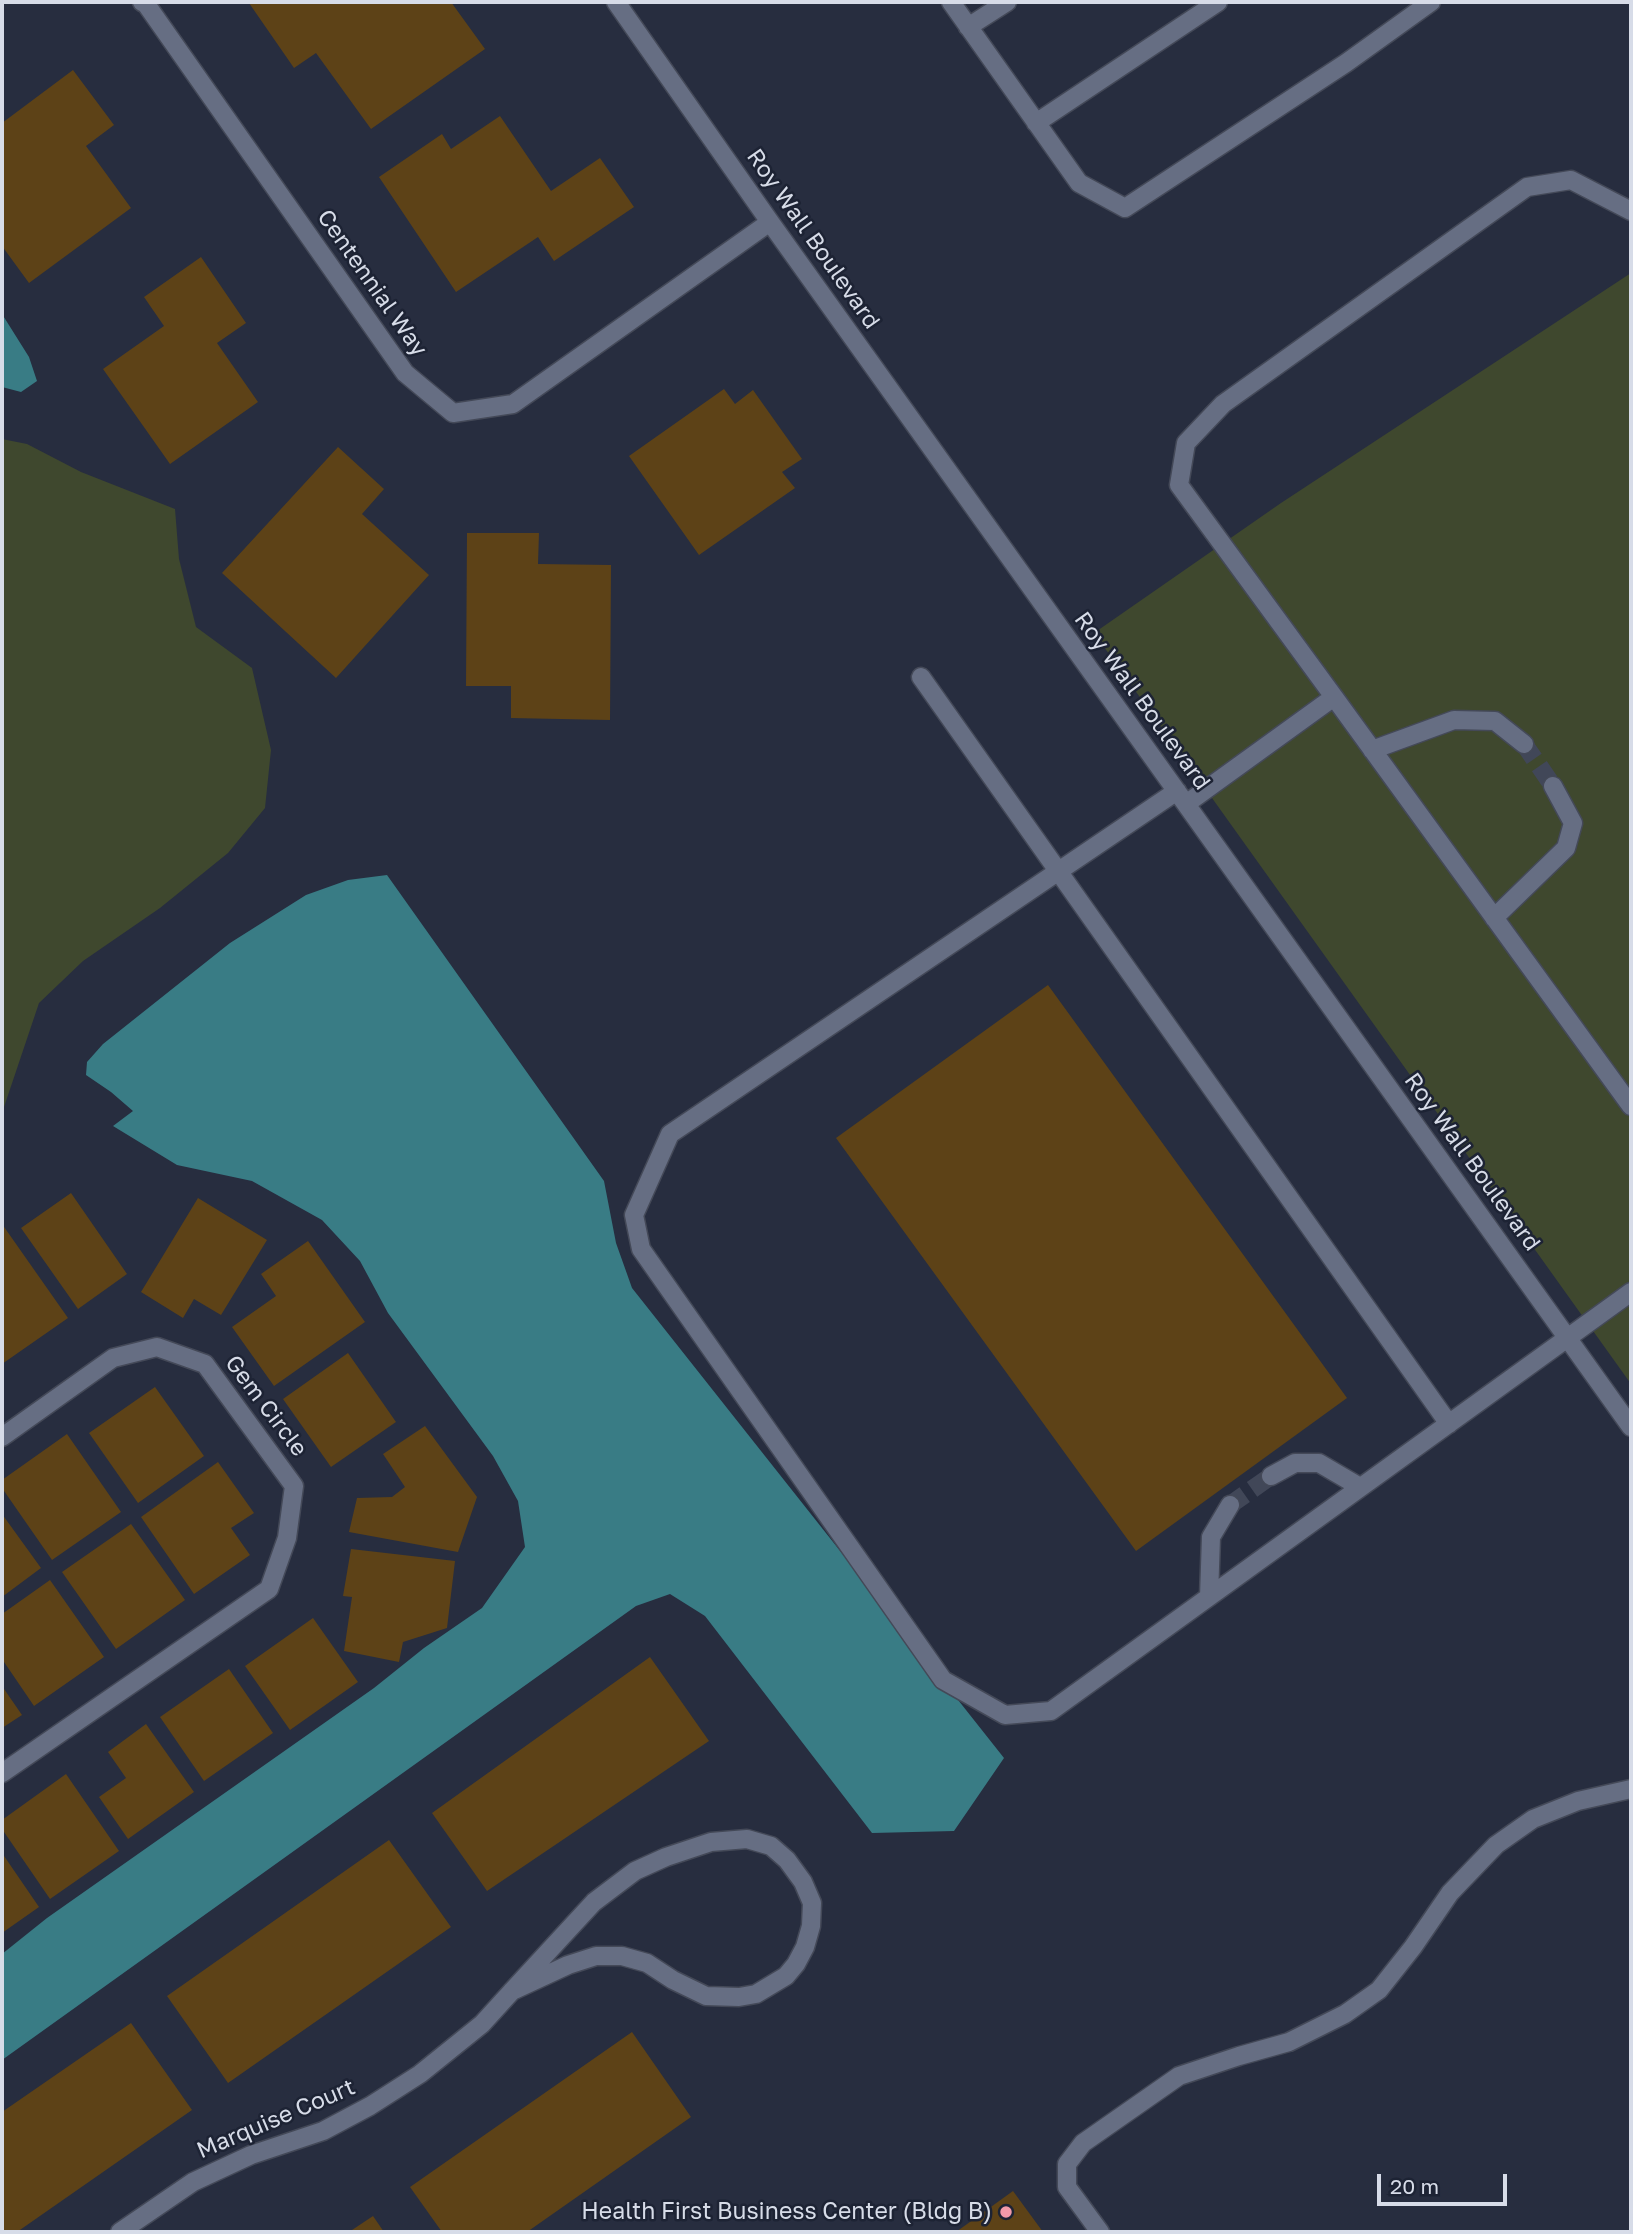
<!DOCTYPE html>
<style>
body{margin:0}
#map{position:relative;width:1633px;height:2234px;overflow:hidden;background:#272d3f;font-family:"Golos Text",sans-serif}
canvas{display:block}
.frame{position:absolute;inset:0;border:4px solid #d7dce8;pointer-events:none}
.scale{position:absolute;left:1377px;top:2174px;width:130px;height:32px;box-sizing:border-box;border:4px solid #d7dce8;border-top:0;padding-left:9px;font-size:21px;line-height:24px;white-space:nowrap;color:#d7dce8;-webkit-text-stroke:5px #1d2334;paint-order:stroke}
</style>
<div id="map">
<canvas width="1633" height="2234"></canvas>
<div class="frame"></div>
<div class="scale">20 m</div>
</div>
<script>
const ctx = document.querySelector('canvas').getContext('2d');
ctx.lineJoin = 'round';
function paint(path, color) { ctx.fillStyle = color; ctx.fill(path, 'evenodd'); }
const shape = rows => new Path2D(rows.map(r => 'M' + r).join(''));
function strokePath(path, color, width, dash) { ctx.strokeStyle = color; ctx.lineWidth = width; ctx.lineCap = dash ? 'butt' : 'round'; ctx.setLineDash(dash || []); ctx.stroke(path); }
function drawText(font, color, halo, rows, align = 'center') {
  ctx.font = font + ' "Golos Text",sans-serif'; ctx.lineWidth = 5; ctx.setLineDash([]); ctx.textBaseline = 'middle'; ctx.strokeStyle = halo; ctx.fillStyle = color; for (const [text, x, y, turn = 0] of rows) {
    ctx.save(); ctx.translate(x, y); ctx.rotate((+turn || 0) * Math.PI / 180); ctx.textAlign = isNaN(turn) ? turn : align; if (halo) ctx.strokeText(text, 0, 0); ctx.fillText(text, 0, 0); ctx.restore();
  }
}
const green = shape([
 [1631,273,1631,1384,1094,633,1281,503],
 [2,439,27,444,81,472,175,509,179,559,196,627,252,668,271,750,265,808,228,853,160,908,83,961,39,1003,2,1113]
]);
const water = shape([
 [2,314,29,357,37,381,21,392,2,387],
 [387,875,604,1181,616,1243,632,1288,1004,1758,954,1831,872,1833,705,1616,670,1594,636,1606,2,2060,2,1954,47,1918,374,1688,424,1648,482,1608,525,1547,518,1501,493,1456,388,1313,360,1261,322,1220,252,1181,177,1165,113,1126,133,1111,111,1092,86,1075,87,1062,103,1044,230,943,306,895,348,880]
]);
const building = shape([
 [250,2,451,2,485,49,371,129,316,53,294,68,249,3],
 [73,70,114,125,86,146,131,208,29,283,2,246,2,123],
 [500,116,551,191,600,158,634,207,554,261,538,237,456,292,379,177,442,134,451,149],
 [201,257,246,323,217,343,258,402,170,464,103,369,164,326,144,297],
 [724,389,735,404,753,390,802,459,782,472,795,488,699,555,629,456],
 [338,447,384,489,362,514,429,575,336,678,222,573],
 [467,533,539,533,538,564,611,565,610,720,511,718,511,686,466,686],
 [1048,985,1347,1398,1136,1551,836,1138],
 [71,1193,127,1274,78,1309,21,1228],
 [198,1198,267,1240,221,1315,194,1299,183,1318,141,1292],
 [2,1224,68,1318,2,1364],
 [308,1241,365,1322,274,1386,232,1327,276,1296,261,1274],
 [348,1353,396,1422,331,1467,283,1399],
 [155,1387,204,1456,138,1503,89,1433],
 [425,1426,477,1497,458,1552,349,1532,357,1498,392,1497,405,1487,383,1454],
 [67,1434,121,1512,52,1560,2,1488,2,1480],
 [218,1462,254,1513,231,1528,250,1555,194,1594,141,1517],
 [2,1514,41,1568,2,1597],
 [131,1524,185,1600,116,1649,62,1572],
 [351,1549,455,1561,447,1628,403,1642,399,1662,344,1651,352,1597,343,1596],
 [50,1580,104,1657,34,1706,2,1659,2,1614],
 [313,1618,358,1682,290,1730,245,1666],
 [650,1657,709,1741,487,1891,432,1813],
 [229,1669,273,1733,204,1781,160,1717],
 [2,1686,22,1715,2,1728],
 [146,1724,194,1792,128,1839,99,1797,126,1778,108,1752],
 [66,1774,119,1851,50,1899,2,1829,2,1820],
 [389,1840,451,1927,228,2083,167,1996],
 [2,1853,39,1907,2,1933],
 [131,2023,192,2110,17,2232,2,2232,2,2112],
 [632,2032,691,2117,527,2232,442,2232,410,2187],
 [1013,2191,1043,2232,956,2232],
 [373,2216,384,2232,349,2232]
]);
const minorTunnel = shape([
 [1524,744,1553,786],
 [1230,1505,1271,1476]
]);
const minor = shape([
 [142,2,146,4,405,373,453,413,513,404,770,222],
 [616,2,770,222,1631,1427],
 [951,2,1079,183,1125,208,1346,63,1431,2],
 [968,27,1007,2],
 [1036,123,1218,2],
 [921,677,1449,1424],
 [1334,697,1631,1106],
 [1372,750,1454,720,1495,721,1524,744],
 [1177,791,670,1134,634,1215,641,1249,943,1680,1005,1715,1051,1711,1631,1292],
 [1186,804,1334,697,1179,485,1186,443,1223,404,1527,187,1571,180,1631,211],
 [1494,918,1566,848,1573,823,1553,786],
 [2,1437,113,1358,157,1347,205,1364,294,1486,287,1538,269,1589,2,1773],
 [1271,1476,1295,1463,1319,1463,1360,1487],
 [1209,1597,1211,1537,1230,1505],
 [120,2232,193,2182,251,2155,323,2131,370,2106,420,2074,482,2024,512,1991,558,1941,594,1902,635,1871,666,1857,711,1842,747,1839,771,1846,787,1860,803,1882,812,1903,811,1926,805,1947,796,1964,786,1976,756,1994,739,1997,706,1996,673,1980,647,1963,622,1956,596,1956,568,1965,512,1991],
 [1100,2232,1067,2187,1067,2164,1083,2143,1179,2076,1239,2056,1289,2042,1345,2014,1379,1990,1413,1947,1450,1893,1496,1845,1533,1819,1578,1801,1631,1789]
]);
const markers = [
 [1006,2212,7,"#f39aa9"]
];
const streetNames = [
 ["Roy Wall Boulevard",813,239,55],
 ["Centennial Way",372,283,55],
 ["Roy Wall Boulevard",1142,701,54],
 ["Roy Wall Boulevard",1472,1162,54],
 ["Gem Circle",266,1406,53],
 ["Marquise Court",276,2119,-23]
];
const poiNames = [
 ["Health First Business Center (Bldg B)",992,2212]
];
paint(green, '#3f482e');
paint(water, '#397c85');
paint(building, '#5d4217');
strokePath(minorTunnel, '#414758', 18, [18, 9]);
strokePath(minor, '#444958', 21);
strokePath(minor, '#666e83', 18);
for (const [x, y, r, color] of markers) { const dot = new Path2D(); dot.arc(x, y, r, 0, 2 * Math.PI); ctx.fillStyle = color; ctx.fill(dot); strokePath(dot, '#1d2334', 2.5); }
drawText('23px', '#d7dce8', '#1d2334', streetNames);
drawText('23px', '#d7dce8', '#1d2334', poiNames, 'right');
</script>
